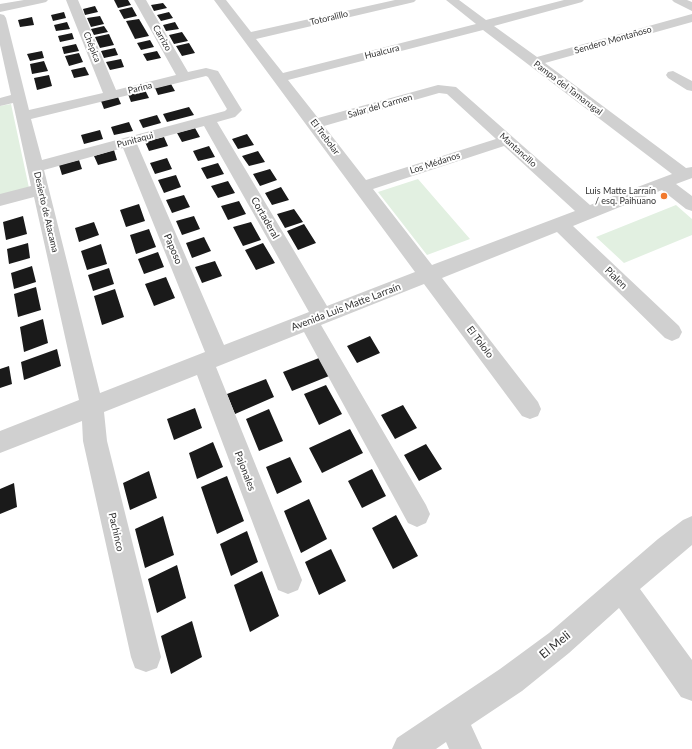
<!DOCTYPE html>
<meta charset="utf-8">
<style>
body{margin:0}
canvas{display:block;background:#fff}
</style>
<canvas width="692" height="749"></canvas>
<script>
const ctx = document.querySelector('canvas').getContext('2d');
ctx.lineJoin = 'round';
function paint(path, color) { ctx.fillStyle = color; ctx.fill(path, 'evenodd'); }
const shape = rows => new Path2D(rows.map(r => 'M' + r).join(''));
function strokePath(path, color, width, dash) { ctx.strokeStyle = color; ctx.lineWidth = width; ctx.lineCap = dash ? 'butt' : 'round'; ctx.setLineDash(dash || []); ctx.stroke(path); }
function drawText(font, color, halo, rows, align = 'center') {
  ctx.font = font + ' Lato,sans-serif'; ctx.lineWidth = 4; ctx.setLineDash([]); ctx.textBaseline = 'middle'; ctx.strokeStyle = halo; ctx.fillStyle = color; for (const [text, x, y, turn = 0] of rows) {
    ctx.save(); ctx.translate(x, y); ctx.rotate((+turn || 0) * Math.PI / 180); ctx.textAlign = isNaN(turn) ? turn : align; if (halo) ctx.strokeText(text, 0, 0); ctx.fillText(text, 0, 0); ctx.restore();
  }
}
const green = shape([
 [11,104,29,188,0,196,0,106],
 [418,179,470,239,427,255,378,192],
 [676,205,692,219,692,235,624,263,596,237]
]);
const building = shape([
 [114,0,128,0,131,5,118,8],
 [163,3,167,8,154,11,151,5],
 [95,6,98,12,85,15,83,9],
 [132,7,137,16,124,19,119,10],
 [64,12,66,18,53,21,51,15],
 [169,12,173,18,161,21,157,15],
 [100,16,104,24,91,27,87,18],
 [32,17,34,25,20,27,18,20],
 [139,19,149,36,135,39,126,21],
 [67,22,70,29,56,31,54,25],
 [175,22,179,29,166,31,163,25],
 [104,26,108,32,94,35,91,29],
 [182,32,188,41,174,44,169,35],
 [72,33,74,39,60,42,58,36],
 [109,34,114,45,100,48,95,37],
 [150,40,154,47,141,50,137,43],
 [189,43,195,53,182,56,176,46],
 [76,44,79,51,64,54,62,47],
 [115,48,118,55,104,58,101,51],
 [42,51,44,58,30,61,27,54],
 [157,51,161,58,147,61,143,54],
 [79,53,83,62,69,66,65,56],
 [121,59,124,67,110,70,106,62],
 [44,61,48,71,32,74,30,64],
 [85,67,89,75,74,78,71,70],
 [49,75,52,86,37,90,34,78],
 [171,84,175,91,158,95,155,88],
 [145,90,149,98,131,102,128,94],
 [118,97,121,104,104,109,101,101],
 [189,107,194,115,167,122,163,114],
 [157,115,161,123,143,128,139,120],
 [129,122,133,131,114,135,111,127],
 [195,128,200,137,182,142,177,133],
 [100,130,103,139,84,144,81,135],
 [247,134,254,145,238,149,232,139],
 [164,137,168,146,149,151,145,142],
 [209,146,215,157,198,161,193,151],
 [114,150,117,160,98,165,94,156],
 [258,151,265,162,249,166,242,156],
 [167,158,172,169,155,174,150,163],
 [79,160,82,169,62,175,59,165],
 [218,163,224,174,207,179,201,168],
 [270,169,277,180,260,186,253,174],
 [176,175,181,187,164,193,158,180],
 [228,181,235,193,218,198,211,186],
 [281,187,289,200,272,205,265,193],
 [184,195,190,207,172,213,166,200],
 [239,201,246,214,228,220,221,206],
 [139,204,145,221,126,227,120,210],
 [294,209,303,222,285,228,277,214],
 [23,216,27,234,6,240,3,222],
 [194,216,200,229,182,235,176,221],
 [94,222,99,235,79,242,75,228],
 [251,222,261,240,243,246,233,227],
 [304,224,316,243,298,250,287,231],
 [149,229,156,247,136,254,130,235],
 [204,237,211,251,192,258,186,243],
 [28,243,30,258,9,264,7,249],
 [263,243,275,263,256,270,245,250],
 [101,244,107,264,87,270,81,251],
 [158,252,164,267,144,274,138,259],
 [215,261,222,276,202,283,195,267],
 [32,266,36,282,14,289,11,273],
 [109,268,114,284,93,291,88,275],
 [166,277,175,298,154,306,145,284],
 [36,287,41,310,18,317,14,294],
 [115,289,124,317,102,325,94,296],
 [43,319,48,343,24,352,20,327],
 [370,336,380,353,357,363,347,346],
 [57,349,61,366,24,380,21,362],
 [319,358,329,376,292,391,283,372],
 [9,366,12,384,0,388,0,369],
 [266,379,274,397,235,414,227,394],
 [326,385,342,414,319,425,304,394],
 [403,405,417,428,395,439,381,415],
 [195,408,202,428,174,440,167,419],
 [269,409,283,441,259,451,246,419],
 [350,429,363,453,322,473,309,448],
 [213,442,223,467,197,479,189,453],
 [426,444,442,469,419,481,404,455],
 [290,457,302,482,277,494,266,467],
 [372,469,386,496,362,508,348,481],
 [149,471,157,498,130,510,123,483],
 [227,476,244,521,217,534,201,487],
 [14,483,17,507,0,514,0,489],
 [309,499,327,539,301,553,284,511],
 [396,515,418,556,393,569,372,528],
 [163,516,174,555,145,568,135,529],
 [247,531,258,562,231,576,220,544],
 [331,549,346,581,319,595,305,562],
 [177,565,186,598,157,613,148,579],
 [262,571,279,616,250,632,234,585],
 [192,621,202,657,171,674,161,636]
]);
const minor = shape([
 [24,0,48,0,46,2,42,3,0,12,0,4,24,0],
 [66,0,78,0,116,90,176,75,134,0,146,0,188,72,206,68,218,71,242,110,235,117,217,122,327,306,415,272,214,0,226,0,251,32,395,0,416,0,414,2,410,3,256,39,283,73,476,24,446,0,459,0,486,20,564,0,584,0,582,2,494,26,537,57,692,14,692,22,545,63,686,168,692,167,692,178,676,184,692,196,692,211,686,209,662,190,573,226,679,326,682,332,679,338,672,341,665,338,557,232,442,278,538,402,541,409,538,416,530,419,522,416,424,284,321,325,426,505,430,514,426,523,417,527,408,523,304,332,216,367,302,580,298,590,288,594,278,590,197,375,104,412,107,441,161,657,157,668,146,672,135,668,131,657,83,441,82,421,0,453,0,431,79,400,34,197,0,206,0,194,31,186,13,103,0,106,0,98,11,95,0,45,0,14,4,15,6,18,29,110,103,93,66,0],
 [483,30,672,174,590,205,456,87,438,85,318,118,288,80,483,30],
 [206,76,208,77,227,109,225,111,42,160,31,119,206,76],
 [439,93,447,94,496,139,366,180,324,126,439,93],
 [204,126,309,312,224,345,137,144,204,126],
 [504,146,575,211,432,265,373,189,504,146],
 [123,148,205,352,100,393,44,170,123,148],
 [672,0,687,0,692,2,692,11,674,2,672,0],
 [673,71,692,81,692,91,687,90,668,78,666,75,668,72,673,71],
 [692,516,692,545,640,589,692,660,692,701,681,697,619,608,569,653,522,691,471,725,482,749,449,749,446,742,436,749,392,749,397,738,500,669,549,633,658,539,683,520,692,516]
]);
const markers = [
 [664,196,4,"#f2792d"]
];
const farStreetnames = [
 ["Totoralillo",329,18,-13],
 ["Carrizo",162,38,60],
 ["Sendero Montañoso",613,40,-16],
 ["Chépica",92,47,68],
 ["Hualcura",382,52,-14],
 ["Parina",140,88,-14],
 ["Pampa del Tamarugal",568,88,37],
 ["Salar del Carmen",380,106,-16],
 ["El Trebolar",325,137,53],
 ["Punitaqui",135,140,-15],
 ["Mantancillo",518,150,42],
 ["Los Médanos",435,163,-18],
 ["Desierto de Atacama",46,212,77]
];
const farPoinames = [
 ["Luis Matte Larraín",656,191],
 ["/ esq. Paihuano",656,201]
];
const streetNames = [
 ["Cortaderal",265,218,60],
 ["Paposo",173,249,67],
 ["Pialen",616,278,44],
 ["Avenida Luis Matte Larraín",346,307,-21],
 ["El Tololo",480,342,53],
 ["Pajonales",245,471,69],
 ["Pachinco",116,532,77]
];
const nearStreetnames = [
 ["El Meli",555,645,-39]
];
paint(green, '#e2f0e1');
paint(building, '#1a1a1a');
paint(minor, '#d0d0d0');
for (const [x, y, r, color] of markers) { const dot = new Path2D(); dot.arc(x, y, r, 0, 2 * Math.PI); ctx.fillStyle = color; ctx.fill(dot); strokePath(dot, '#fff', 1.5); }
drawText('9px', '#333', '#fff', farStreetnames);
drawText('9px', '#333', '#fff', farPoinames, 'right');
drawText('10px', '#333', '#fff', streetNames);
drawText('12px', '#333', '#fff', nearStreetnames);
</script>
